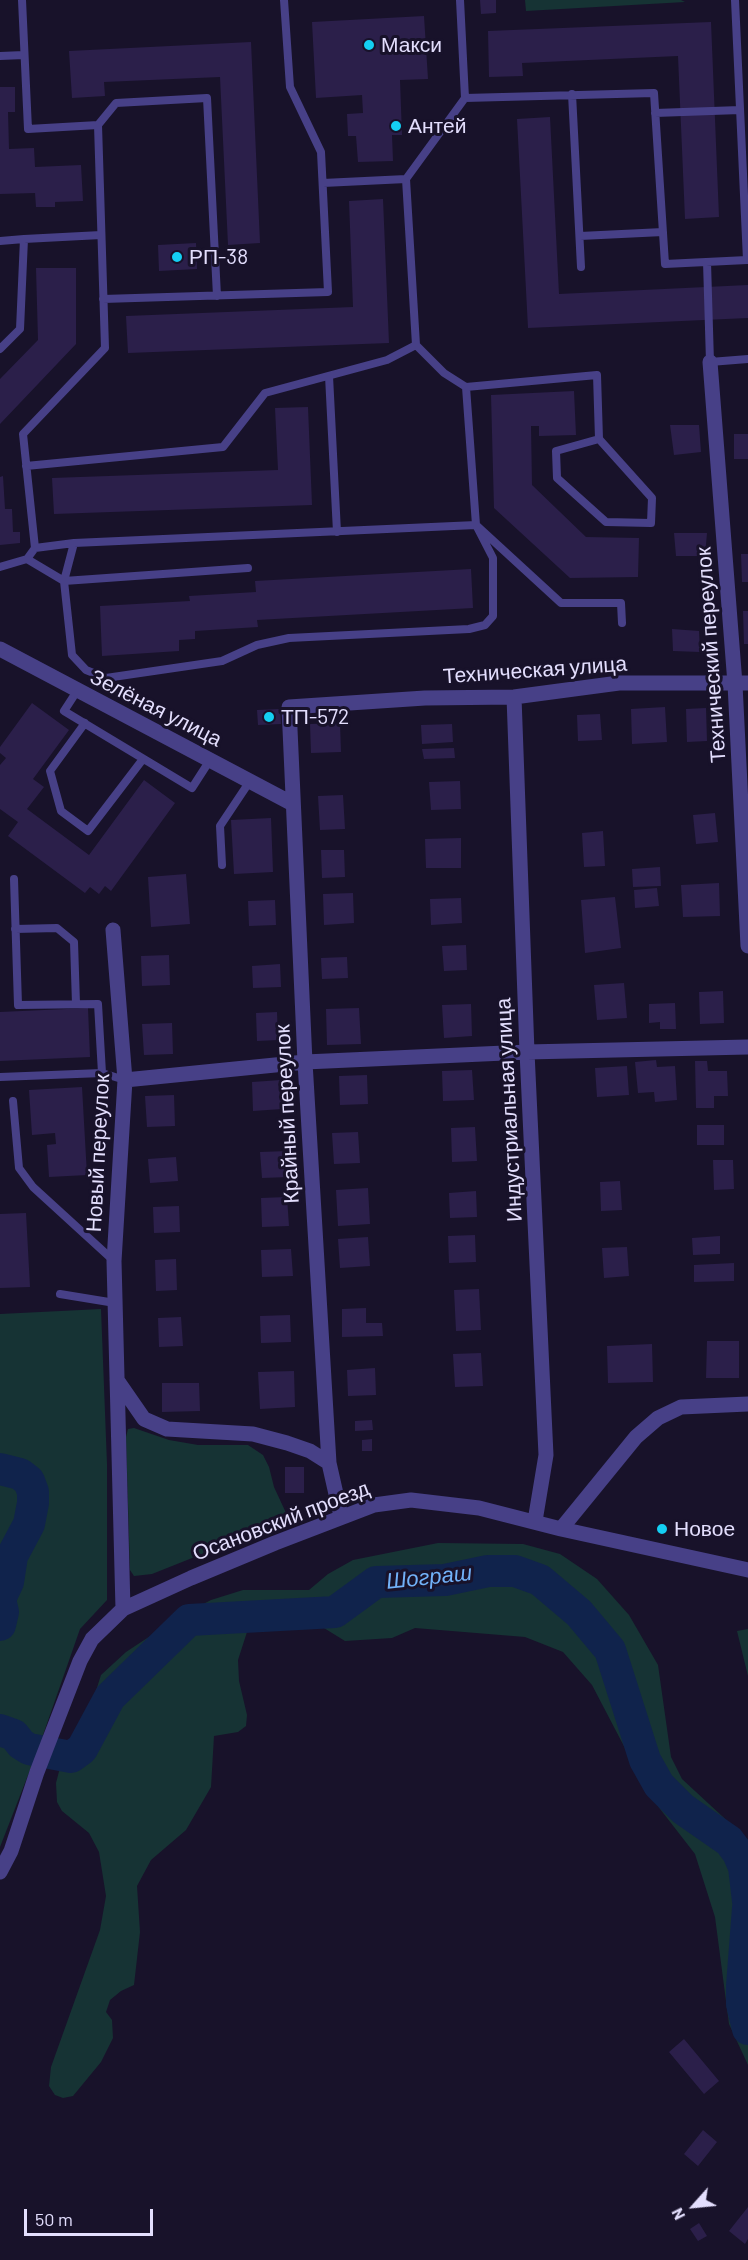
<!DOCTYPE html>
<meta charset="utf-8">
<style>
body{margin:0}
#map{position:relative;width:748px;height:2260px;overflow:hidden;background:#18122a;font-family:Barlow,sans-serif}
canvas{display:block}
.north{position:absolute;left:664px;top:2176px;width:60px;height:60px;-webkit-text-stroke:4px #18122a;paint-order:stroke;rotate:243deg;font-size:16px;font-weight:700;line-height:24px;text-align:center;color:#e3defd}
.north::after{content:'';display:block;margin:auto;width:21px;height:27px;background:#e3defd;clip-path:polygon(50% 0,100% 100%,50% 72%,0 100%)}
.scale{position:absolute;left:24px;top:2209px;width:129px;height:27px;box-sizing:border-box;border:3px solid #e3defd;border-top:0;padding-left:8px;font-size:18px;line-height:21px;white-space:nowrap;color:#e3defd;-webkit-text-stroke:4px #18122a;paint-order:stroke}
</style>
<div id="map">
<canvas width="748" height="2260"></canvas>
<div class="north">N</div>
<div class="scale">50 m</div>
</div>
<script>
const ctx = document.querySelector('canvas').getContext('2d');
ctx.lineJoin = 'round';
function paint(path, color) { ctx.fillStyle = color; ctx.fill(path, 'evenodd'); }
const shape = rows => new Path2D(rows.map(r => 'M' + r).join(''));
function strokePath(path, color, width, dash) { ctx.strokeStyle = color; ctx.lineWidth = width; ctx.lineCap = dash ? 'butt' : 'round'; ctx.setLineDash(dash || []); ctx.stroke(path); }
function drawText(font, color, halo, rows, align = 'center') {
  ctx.font = font + ' Barlow,sans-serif'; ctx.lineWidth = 6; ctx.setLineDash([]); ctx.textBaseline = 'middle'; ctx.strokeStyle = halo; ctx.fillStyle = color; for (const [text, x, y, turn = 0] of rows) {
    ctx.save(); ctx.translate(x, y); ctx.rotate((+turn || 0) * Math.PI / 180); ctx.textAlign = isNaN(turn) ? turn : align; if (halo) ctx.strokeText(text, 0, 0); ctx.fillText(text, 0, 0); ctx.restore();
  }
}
const green = shape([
 [525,0,681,0,685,2,526,11],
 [101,1309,107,1464,107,1600,80,1629,37,1752,0,1847,0,1314],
 [134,1428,169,1440,198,1445,248,1445,263,1455,269,1467,274,1487,287,1515,280,1523,152,1574,134,1576,130,1570,126,1437,128,1429],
 [438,1543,523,1544,560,1554,597,1579,629,1615,658,1665,671,1757,682,1779,748,1840,748,2065,729,2024,715,1917,695,1854,650,1796,592,1685,563,1652,525,1637,415,1628,392,1638,345,1641,311,1620,269,1623,247,1632,238,1660,239,1681,247,1715,246,1726,238,1732,214,1736,211,1787,186,1830,151,1860,137,1886,140,1932,134,1985,121,1991,110,2000,106,2012,112,2020,113,2038,101,2062,73,2096,63,2098,55,2095,49,2086,51,2067,100,1930,106,1896,99,1852,89,1833,62,1811,57,1802,56,1783,64,1752,79,1736,87,1719,101,1675,126,1652,182,1615,211,1600,243,1590,309,1590,328,1574,353,1560],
 [748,1629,748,1676,737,1631]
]);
const river = shape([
 [0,1469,20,1474,29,1481,33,1492,33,1503,29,1524,12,1556,8,1582,0,1599,3,1612,0,1625],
 [0,1730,14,1735,21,1744,29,1749,71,1757,82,1749,110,1697,189,1620,335,1612,376,1582,445,1580,488,1571,515,1571,540,1580,579,1613,610,1650,645,1760,659,1785,683,1809,729,1841,738,1853,744,1867,748,1901],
 [748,1908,742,1986,742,2004,748,2029]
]);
const building = shape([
 [480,0,496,0,496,13,481,14],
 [424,16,428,79,400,80,402,135,392,135,393,161,358,162,356,136,348,136,347,114,363,113,362,95,316,98,312,22],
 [711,22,719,217,685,219,678,56,522,63,523,76,489,77,488,31],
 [251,42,260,243,228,245,220,77,104,82,105,96,72,98,69,51],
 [0,87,15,87,15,112,8,112,9,149,34,148,35,167,81,165,83,201,55,202,55,207,36,207,35,193,0,194],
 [550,117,559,294,748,285,748,318,528,328,517,119],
 [383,199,389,343,128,353,126,316,353,307,349,201],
 [196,243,197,269,159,271,158,245],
 [36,268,76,268,76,344,0,424,0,379,38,340],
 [574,391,576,435,539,436,539,426,531,426,532,485,586,537,639,538,638,577,570,578,494,508,491,395],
 [308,407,312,505,54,514,52,478,278,470,275,408],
 [670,425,699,425,701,452,674,455],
 [734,434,748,434,748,459,734,459],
 [3,476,5,509,12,509,13,532,20,532,20,543,0,545,0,477],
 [674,533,707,533,705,556,676,556],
 [741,554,748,554,748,582,742,582],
 [471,569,473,608,257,620,258,627,195,631,195,639,179,640,179,651,102,656,100,606,190,601,189,596,256,592,255,581],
 [743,611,748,611,748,644,744,644],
 [672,629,699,631,700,652,673,651],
 [32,703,69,730,33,779,44,787,27,809,89,855,144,780,175,803,111,891,105,886,99,894,90,887,85,893,8,836,18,822,0,809,0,765,6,758,0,753,0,747],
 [665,707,667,742,632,744,631,709],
 [706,708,707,741,687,742,686,709],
 [280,709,281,724,258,725,257,710],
 [600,714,602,740,578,741,577,715],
 [340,723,341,752,311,753,310,724],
 [452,724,453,742,422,744,421,725],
 [454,748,455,758,424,759,422,749],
 [460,781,461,809,431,810,429,782],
 [343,795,345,829,320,830,318,796],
 [715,813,718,842,696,844,693,815],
 [271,818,273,872,234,874,231,820],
 [603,831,605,866,584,867,582,833],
 [461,838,461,868,426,868,425,839],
 [321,850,344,850,345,877,322,878],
 [660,867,661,886,633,887,632,869],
 [186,874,190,924,151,927,148,877],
 [719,883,720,916,683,917,681,885],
 [657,888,659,906,635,908,634,890],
 [353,893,354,923,324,925,323,894],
 [615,897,621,948,585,953,581,900],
 [461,898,462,923,431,925,430,899],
 [275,900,276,925,249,926,248,901],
 [466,945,467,970,444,971,442,946],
 [169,955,170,985,142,986,141,956],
 [347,957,348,978,322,979,321,958],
 [280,964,281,987,253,988,252,966],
 [624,983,627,1018,597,1020,594,985],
 [723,991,724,1023,700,1024,699,992],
 [675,1003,676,1029,660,1029,660,1022,649,1023,649,1004],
 [471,1004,472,1036,444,1038,442,1005],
 [88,1008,90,1057,0,1061,0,1012],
 [359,1008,361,1044,327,1045,326,1009],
 [277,1012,278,1040,257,1041,256,1013],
 [172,1023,173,1054,144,1055,142,1024],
 [656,1060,657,1067,675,1066,677,1100,655,1102,654,1092,638,1093,635,1062],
 [695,1061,707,1061,708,1071,727,1071,728,1096,714,1096,714,1108,696,1108],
 [627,1066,629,1095,597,1097,595,1068],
 [472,1070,474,1100,443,1101,442,1071],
 [367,1075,368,1104,340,1105,339,1076],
 [281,1080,282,1109,253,1111,252,1082],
 [82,1087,87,1175,49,1177,47,1145,56,1144,55,1133,32,1135,29,1090],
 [174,1095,175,1126,147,1127,145,1096],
 [697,1125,724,1125,724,1145,697,1145],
 [475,1127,477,1161,452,1162,451,1128],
 [358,1132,360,1163,334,1164,332,1133],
 [288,1151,289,1177,262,1178,260,1152],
 [176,1157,178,1181,150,1183,148,1159],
 [713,1160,733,1160,734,1189,714,1190],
 [620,1181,622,1210,601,1211,600,1182],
 [368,1188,370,1224,338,1226,336,1190],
 [476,1191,477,1217,450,1218,449,1193],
 [287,1197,289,1226,262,1227,261,1198],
 [179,1206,180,1232,154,1233,153,1207],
 [26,1213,30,1287,0,1288,0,1214],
 [475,1235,476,1262,449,1263,448,1236],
 [720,1236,720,1254,693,1255,692,1238],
 [368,1237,370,1266,340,1268,338,1239],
 [627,1247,629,1276,604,1278,602,1248],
 [291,1249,293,1276,262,1277,261,1250],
 [176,1259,177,1290,156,1291,155,1260],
 [734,1263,734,1281,694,1282,694,1265],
 [479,1289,481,1330,456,1331,454,1290],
 [366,1308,366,1323,382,1323,383,1336,342,1337,342,1309],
 [290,1315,291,1342,261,1343,260,1316],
 [181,1317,183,1346,159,1347,158,1318],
 [707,1341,739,1341,739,1378,706,1378],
 [652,1344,653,1382,608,1383,607,1346],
 [481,1353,483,1386,455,1387,453,1354],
 [375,1368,376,1395,348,1396,347,1370],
 [294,1371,295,1407,260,1409,258,1372],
 [162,1383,199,1383,200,1411,162,1412],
 [372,1420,373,1430,355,1431,355,1421],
 [372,1439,372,1451,362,1451,362,1440],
 [285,1467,304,1467,304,1493,285,1493],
 [684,2039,719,2081,704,2094,669,2052],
 [703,2130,717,2142,698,2166,684,2154],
 [748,2207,748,2239,745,2244,729,2231],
 [699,2223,707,2236,698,2241,690,2229]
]);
const lane = shape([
 [0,56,24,55],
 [572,94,581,267],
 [465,98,654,93,665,264,747,260,735,0],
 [655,113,740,110],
 [98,125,116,103,207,98,217,296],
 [406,179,465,98,460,0],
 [323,183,406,179,416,345,444,373,466,387,597,375,599,439,652,498,651,523,606,522,557,478,556,451,599,439],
 [580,236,663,232],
 [0,241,24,239],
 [707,262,710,362,748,359],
 [103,299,328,292,321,152,290,87,284,0],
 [0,349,20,329,24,239,101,235],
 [329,376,337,532],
 [26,466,223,447,265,393,387,360,416,345],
 [74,543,64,581,72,655,86,670,106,678,222,661,257,645,289,638,469,629,485,625,493,616,493,558,476,525,466,387],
 [35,548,74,543,476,525,561,603,621,603,622,623],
 [27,559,64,581,248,568],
 [0,567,27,559,35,548,23,434,105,348,98,125,28,129,22,0],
 [77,691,64,711,192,788,210,760],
 [85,723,50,771,61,811,88,831,143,759],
 [222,865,220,826,250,781],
 [14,879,18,1005,98,1004,102,1073],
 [15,929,57,928,74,942,76,1004],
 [0,1077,102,1073,125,1080],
 [13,1101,19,1168,33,1187,114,1261],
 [60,1294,115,1303]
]);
const street = shape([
 [710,362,735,684,748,946],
 [0,649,293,804],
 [514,697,527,1052,546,1455,535,1521],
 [113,930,125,1080,114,1261,123,1609],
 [125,1080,305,1062,527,1052,748,1047],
 [117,1380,144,1419,167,1429,253,1434,287,1443,310,1451,329,1463],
 [341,1516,329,1463,305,1062,289,707,425,698,514,697,619,683,748,683],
 [561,1529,636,1437,658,1418,681,1407,748,1404],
 [0,1872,11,1851,37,1772,80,1661,92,1639,123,1609,191,1578,275,1543,374,1505,411,1500,479,1508,561,1529,748,1570]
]);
const markers = [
 [369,45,6,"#14cff3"],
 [396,126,6,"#14cff3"],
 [177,257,6,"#14cff3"],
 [269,717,6,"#14cff3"],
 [662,1529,6,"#14cff3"]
];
const poiNames = [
 ["Макси",381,45],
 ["Антей",408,126],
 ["РП-38",189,257],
 ["ТП-572",281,717],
 ["Новое",674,1529]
];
const streetNames = [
 ["Технический переулок",711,655,-94],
 ["Техническая улица",535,670,-4],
 ["Зелёная улица",156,708,27],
 ["Индустриальная улица",509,1110,-93],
 ["Крайный переулок",287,1114,-93],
 ["Новый переулок",98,1153,-87],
 ["Осановский проезд",281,1521,-21]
];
const waterNames = [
 ["Шограш",429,1577,-6]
];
paint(green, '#163334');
strokePath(river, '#10234c', 32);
paint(building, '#2b1f4a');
strokePath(lane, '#474087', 8);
strokePath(street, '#474087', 15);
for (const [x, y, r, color] of markers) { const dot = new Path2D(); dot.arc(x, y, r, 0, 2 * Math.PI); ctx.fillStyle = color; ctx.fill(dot); strokePath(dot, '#18122a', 2); }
drawText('21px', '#e3defd', '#18122a', poiNames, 'left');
drawText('21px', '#e3defd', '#18122a', streetNames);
drawText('italic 22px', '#71b1f8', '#18122a', waterNames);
</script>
